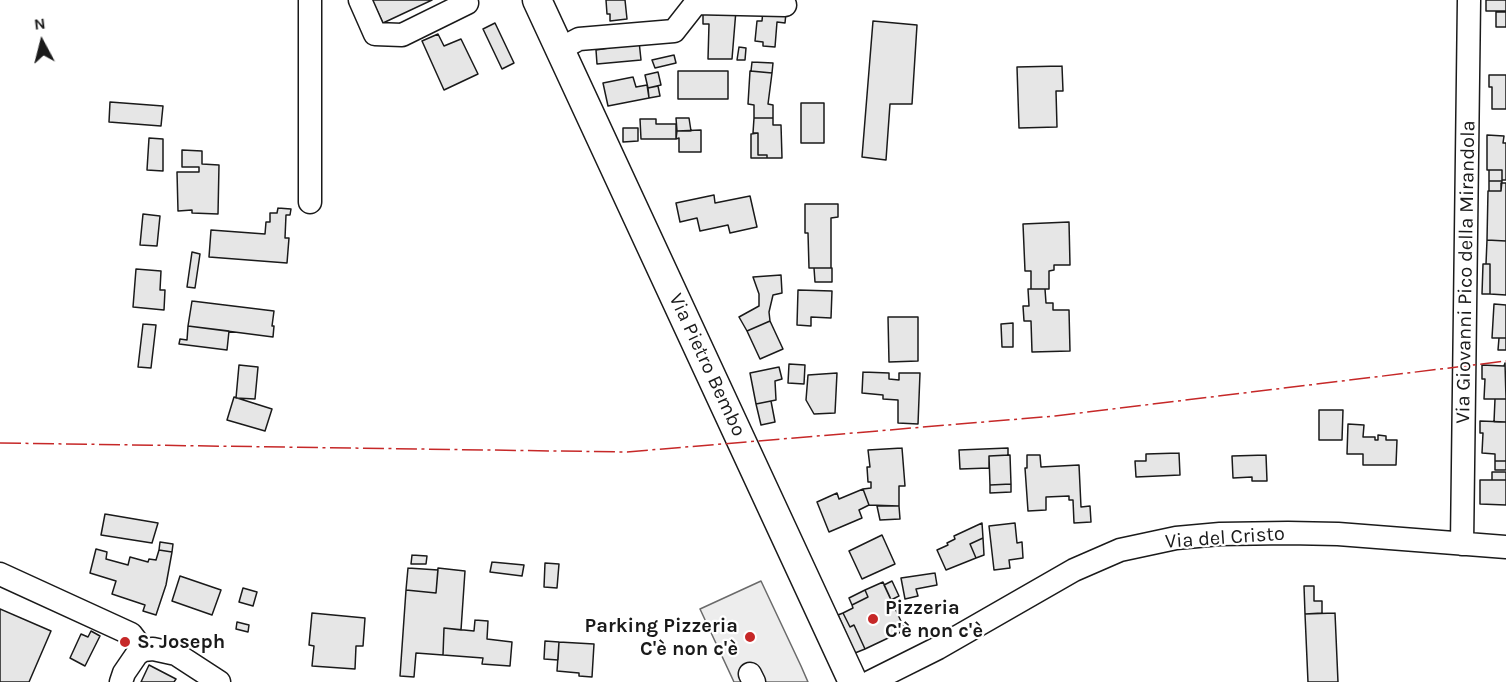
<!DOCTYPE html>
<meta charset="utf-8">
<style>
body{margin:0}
#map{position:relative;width:1506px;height:682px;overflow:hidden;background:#fff;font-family:Karla,sans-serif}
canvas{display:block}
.north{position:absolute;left:12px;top:12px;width:60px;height:60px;-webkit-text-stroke:4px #fff;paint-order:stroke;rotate:353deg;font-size:16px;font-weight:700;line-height:24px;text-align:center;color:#1a1a1a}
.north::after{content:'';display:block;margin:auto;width:21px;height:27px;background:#1a1a1a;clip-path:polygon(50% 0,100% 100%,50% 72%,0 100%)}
</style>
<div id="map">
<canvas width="1506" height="682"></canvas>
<div class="north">N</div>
</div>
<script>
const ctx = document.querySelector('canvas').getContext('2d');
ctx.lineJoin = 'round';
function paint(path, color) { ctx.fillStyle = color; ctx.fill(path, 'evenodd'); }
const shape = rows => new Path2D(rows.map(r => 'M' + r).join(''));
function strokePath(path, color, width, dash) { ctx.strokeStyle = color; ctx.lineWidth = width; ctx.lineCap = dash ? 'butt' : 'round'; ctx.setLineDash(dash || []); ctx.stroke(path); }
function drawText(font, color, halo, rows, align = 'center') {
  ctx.font = font + ' Karla,sans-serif'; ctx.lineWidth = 4.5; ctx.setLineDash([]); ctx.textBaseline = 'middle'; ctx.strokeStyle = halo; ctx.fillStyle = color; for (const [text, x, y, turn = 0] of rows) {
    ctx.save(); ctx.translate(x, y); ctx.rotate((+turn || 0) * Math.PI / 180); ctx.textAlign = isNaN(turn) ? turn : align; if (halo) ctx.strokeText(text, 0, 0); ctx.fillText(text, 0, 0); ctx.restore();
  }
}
const built = shape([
 [761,581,801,666,808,682,734,682,700,609,761,581]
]);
const building = shape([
 [372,0,432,0,383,23,372,0],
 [606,0,625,0,627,19,610,21,610,14,607,14,606,0],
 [1486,0,1506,0,1506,11,1486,11,1486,0],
 [703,10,736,10,732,59,708,59,709,24,703,24,703,10],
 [763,10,786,13,785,23,777,22,775,47,763,46,763,42,755,41,757,21,762,21,763,10],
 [1496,12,1506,12,1506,27,1496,27,1496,12],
 [873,21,917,25,912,104,890,104,886,160,862,157,873,21],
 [495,23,514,63,502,69,483,29,495,23],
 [438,34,444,46,461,39,478,74,444,90,422,41,438,34],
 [639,41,641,60,597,64,596,50,609,48,609,44,639,41],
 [739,47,746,48,745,60,737,60,739,47],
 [674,55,676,63,655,68,652,60,674,55],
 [752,62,773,63,772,73,751,71,752,62],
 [1062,66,1063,91,1056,91,1057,127,1019,128,1017,67,1062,66],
 [678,71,728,71,728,99,678,99,678,71],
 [750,71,772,73,768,104,773,105,773,118,754,118,754,105,748,104,750,71],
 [658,72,661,85,648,88,645,75,658,72],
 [1489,75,1506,75,1506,109,1492,109,1492,87,1489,87,1489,75],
 [633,77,636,87,647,85,649,98,608,106,603,83,633,77],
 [658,86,660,96,649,98,648,88,658,86],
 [110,102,163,106,161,126,109,122,110,102],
 [801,103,824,103,824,143,801,143,801,103],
 [676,118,689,118,691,131,677,131,676,118],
 [754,118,773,118,773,125,781,125,782,158,767,158,767,155,758,155,758,133,753,133,754,118],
 [640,119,656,119,656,124,676,124,676,139,641,139,640,119],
 [623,128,638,128,638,141,623,142,623,128],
 [701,130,701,152,679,152,679,138,676,139,677,131,701,130],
 [758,133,758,155,767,155,767,158,751,158,751,134,758,133],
 [1487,135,1504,136,1503,143,1506,143,1506,180,1502,180,1502,170,1487,170,1487,135],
 [149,138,163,139,163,171,147,170,149,138],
 [182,150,202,151,202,164,219,165,218,214,192,213,192,210,178,211,177,172,199,172,199,167,182,167,182,150],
 [1489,170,1502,170,1502,181,1489,181,1489,170],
 [1489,181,1502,181,1501,191,1489,191,1489,181],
 [1501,183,1506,183,1506,241,1487,240,1488,191,1501,191,1501,183],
 [714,195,715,203,750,196,757,227,730,233,728,225,700,231,697,218,680,222,676,203,714,195],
 [805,204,838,204,838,217,831,218,831,268,809,268,808,233,805,233,805,204],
 [278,208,291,209,290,215,286,215,285,238,289,238,287,263,209,257,211,230,265,234,266,222,270,222,270,213,277,213,278,208],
 [143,214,160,216,157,246,140,245,143,214],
 [1069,222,1070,265,1054,265,1054,270,1049,271,1049,289,1031,289,1031,271,1025,271,1023,224,1069,222],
 [1487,240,1506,241,1506,295,1490,294,1490,264,1486,264,1487,240],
 [192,252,200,254,195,288,187,287,192,252],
 [1483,264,1490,264,1490,294,1482,294,1483,264],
 [814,268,832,268,832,282,815,282,814,268],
 [136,269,161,271,160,290,165,290,164,310,133,307,136,269],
 [781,275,782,293,773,295,769,312,770,321,747,331,739,317,759,306,759,294,753,277,781,275],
 [1028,289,1045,289,1046,303,1053,303,1053,310,1069,310,1070,351,1032,352,1031,321,1024,321,1023,306,1029,306,1028,289],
 [798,290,832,291,831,318,811,317,811,326,797,325,798,290],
 [192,301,274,311,272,326,274,326,273,337,188,326,192,301],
 [1494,304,1506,305,1506,338,1492,338,1494,304],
 [888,317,918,317,918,361,889,362,888,317],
 [770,321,783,349,760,359,747,331,770,321],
 [1013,323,1013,347,1002,347,1001,324,1013,323],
 [143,324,156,325,151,368,138,367,143,324],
 [188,326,229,331,227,350,179,344,180,339,187,340,188,326],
 [1499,338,1506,338,1506,350,1498,350,1499,338],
 [1505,363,1506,399,1484,399,1485,379,1482,379,1482,365,1504,366,1505,363],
 [789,364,805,365,804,384,788,383,789,364],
 [239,365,258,367,255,399,236,398,239,365],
 [779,367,782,379,775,381,776,400,756,404,750,373,779,367],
 [863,372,889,373,889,379,899,380,899,373,920,373,918,424,898,423,898,400,883,399,883,395,862,393,863,372],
 [837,373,835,413,814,414,806,400,808,375,837,373],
 [234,397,272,409,265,431,227,420,234,397],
 [1495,399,1506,399,1506,422,1494,422,1495,399],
 [771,401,775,422,761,425,756,404,771,401],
 [1319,410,1343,410,1342,440,1319,440,1319,410],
 [1480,421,1506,422,1506,461,1495,461,1495,454,1482,453,1483,433,1480,433,1480,421],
 [1348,424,1364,425,1363,437,1375,437,1375,440,1378,440,1378,435,1386,436,1386,440,1397,440,1396,465,1363,465,1363,454,1347,454,1348,424],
 [902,448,905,486,899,486,899,506,869,505,863,489,871,488,871,482,868,482,867,467,870,467,868,450,902,448],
 [1008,448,1008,455,989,456,989,468,960,469,959,450,1008,448],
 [1179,453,1180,475,1136,477,1135,461,1146,461,1146,454,1179,453],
 [1010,455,1011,484,990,485,989,456,1010,455],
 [1027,455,1040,455,1041,467,1079,465,1081,507,1090,506,1091,522,1074,523,1073,500,1069,500,1069,496,1046,497,1046,510,1028,511,1025,468,1027,468,1027,455],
 [1266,455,1267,481,1252,481,1252,477,1233,478,1232,456,1266,455],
 [1495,461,1506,461,1506,470,1495,470,1495,461],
 [1492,472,1506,472,1506,480,1492,480,1492,472],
 [1480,480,1506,480,1506,505,1480,504,1480,480],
 [1011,484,1011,492,990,493,990,485,1011,484],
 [863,489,869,505,859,510,862,518,829,532,817,502,837,493,839,499,863,489],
 [877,506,899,506,900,519,880,520,877,506],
 [105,514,158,523,152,543,101,535,105,514],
 [982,523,983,538,970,544,976,558,946,570,937,550,948,545,947,543,955,539,954,536,982,523],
 [1015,523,1017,543,1022,542,1023,558,1009,560,1010,568,994,570,989,526,1015,523],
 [882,535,895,564,862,579,849,551,882,535],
 [983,538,984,555,976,558,970,544,983,538],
 [160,542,173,544,172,552,159,550,160,542],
 [96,549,107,552,106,559,128,565,130,557,148,562,149,559,156,560,159,550,172,552,166,585,156,615,143,611,145,605,112,594,116,581,90,573,96,549],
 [412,555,427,556,426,564,411,564,412,555],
 [492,562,524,565,522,576,490,572,492,562],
 [545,563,559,564,557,588,544,587,545,563],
 [408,568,438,570,436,593,406,590,408,568],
 [438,568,465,571,461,630,444,628,443,655,416,653,414,677,400,676,406,590,436,593,438,568],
 [935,573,937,585,916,589,918,596,905,599,901,578,935,573],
 [180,576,221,590,212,615,172,601,180,576],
 [892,581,899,596,891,600,884,585,892,581],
 [883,582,905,630,865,649,854,625,850,627,843,613,853,608,852,605,868,597,865,590,883,582],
 [1304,586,1314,586,1314,601,1322,601,1322,613,1305,614,1304,586],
 [243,588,257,592,253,606,239,602,243,588],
 [865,590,868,597,852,605,849,598,865,590],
 [0,609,51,631,29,682,0,682,0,609],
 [312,613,365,618,363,646,356,646,355,669,312,666,314,646,309,645,312,613],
 [843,613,850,627,854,625,865,649,855,653,838,615,843,613],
 [1335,613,1338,682,1308,682,1305,614,1335,613],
 [475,620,488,621,487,639,512,642,510,666,482,664,483,658,443,655,444,628,474,631,475,620],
 [237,622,249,625,248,632,236,629,237,622],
 [91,631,100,636,85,666,70,658,81,634,88,637,91,631],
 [545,641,559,642,558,660,544,659,545,641],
 [559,642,594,644,592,677,579,676,579,673,557,671,559,642],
 [149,665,176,679,174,682,141,682,149,665]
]);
const minor = shape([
 [360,0,375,34,402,35,467,3,465,0],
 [560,49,579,39,674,31,696,3,785,5],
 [310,202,310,0],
 [1462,544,1469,0],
 [0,574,131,634,143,650],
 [750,674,754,682],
 [121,682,124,673,137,654,143,650,153,649,176,654,219,682],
 [870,682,938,648,1074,570,1120,550,1176,538,1220,534,1288,533,1338,534,1506,547]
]);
const major = shape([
 [537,0,853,682]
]);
const power = shape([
 [0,443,627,452,1055,416,1506,361]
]);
const markers = [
 [873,619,6,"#c62828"],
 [750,637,6,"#c62828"],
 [125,642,6,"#c62828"]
];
const streetNames = [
 ["Via Giovanni Pico della Mirandola",1466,272,-89],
 ["Via Pietro Bembo",707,365,65],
 ["Via del Cristo",1225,538,-4]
];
const poiNames = [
 ["Pizzeria",885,608],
 ["C'è non c'è",885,631],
 ["Parking Pizzeria",738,626,"right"],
 ["C'è non c'è",738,649,"right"],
 ["S. Joseph",137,642]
];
paint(built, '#ededed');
strokePath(built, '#6a6a6a', 1.5);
paint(building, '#e6e6e6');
strokePath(building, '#1a1a1a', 1.5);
strokePath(minor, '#1a1a1a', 25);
strokePath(major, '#1a1a1a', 31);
strokePath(minor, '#fff', 22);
strokePath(major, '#fff', 28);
strokePath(power, '#c62828', 1.5, [21, 4.5, 3, 4.5]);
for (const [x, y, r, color] of markers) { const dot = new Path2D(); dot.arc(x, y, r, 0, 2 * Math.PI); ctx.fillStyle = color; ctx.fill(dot); strokePath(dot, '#fff', 2); }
drawText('20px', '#1a1a1a', '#fff', streetNames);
drawText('bold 20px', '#1a1a1a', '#fff', poiNames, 'left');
</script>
